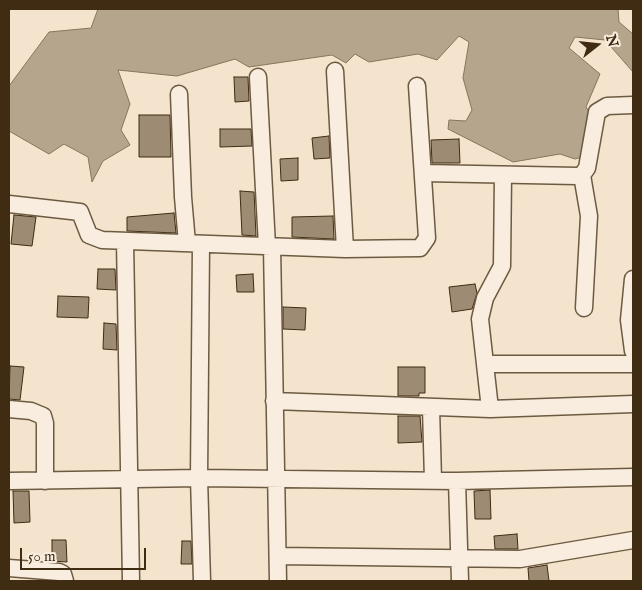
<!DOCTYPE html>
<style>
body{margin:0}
#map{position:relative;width:642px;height:590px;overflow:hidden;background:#f4e4cd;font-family:"IM FELL English",serif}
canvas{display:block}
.frame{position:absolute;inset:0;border:10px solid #3f2c12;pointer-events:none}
.north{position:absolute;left:572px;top:20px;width:50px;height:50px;-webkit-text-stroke:4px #f8edde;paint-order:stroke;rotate:74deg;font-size:14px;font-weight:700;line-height:20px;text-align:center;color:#3f2c12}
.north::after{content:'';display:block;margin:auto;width:18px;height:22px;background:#3f2c12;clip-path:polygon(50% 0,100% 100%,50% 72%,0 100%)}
.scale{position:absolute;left:20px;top:548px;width:126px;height:22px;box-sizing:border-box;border:2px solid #3f2c12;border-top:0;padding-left:6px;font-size:15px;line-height:18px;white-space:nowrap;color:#3f2c12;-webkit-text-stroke:4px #f8edde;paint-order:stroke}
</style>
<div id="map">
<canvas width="642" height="590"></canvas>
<div class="frame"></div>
<div class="north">N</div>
<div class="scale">50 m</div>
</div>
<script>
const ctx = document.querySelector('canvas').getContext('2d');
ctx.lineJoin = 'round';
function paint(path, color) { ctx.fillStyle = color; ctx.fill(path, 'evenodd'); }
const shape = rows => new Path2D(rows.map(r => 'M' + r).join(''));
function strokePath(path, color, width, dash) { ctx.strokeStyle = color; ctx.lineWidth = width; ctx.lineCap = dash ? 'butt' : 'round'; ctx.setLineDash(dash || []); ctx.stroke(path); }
const water = shape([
 [98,9,618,9,619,22,633,34,633,72,605,40,575,37,569,48,600,74,586,107,596,121,583,137,586,156,575,159,560,154,513,162,448,129,449,120,466,121,472,110,463,78,469,42,459,36,437,60,418,54,369,62,355,54,346,63,332,55,249,67,235,59,177,76,118,70,130,104,121,130,130,145,103,161,92,182,88,157,64,144,49,154,9,131,9,86,49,32,91,28,98,9]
]);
const building = shape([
 [234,77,248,77,249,101,235,102,234,77],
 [139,115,170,115,171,157,139,157,139,115],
 [220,129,251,129,252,146,220,147,220,129],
 [329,136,330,158,314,159,312,138,329,136],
 [459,139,460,163,432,163,431,140,459,139],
 [298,158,298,180,281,181,280,159,298,158],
 [240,191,254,192,256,236,242,235,240,191],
 [174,213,176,233,127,231,127,217,174,213],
 [14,215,36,217,32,246,11,244,14,215],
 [333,216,334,239,292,237,292,217,333,216],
 [98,269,115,269,116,290,97,289,98,269],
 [253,274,254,292,237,292,236,275,253,274],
 [475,284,477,293,472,309,452,312,449,287,475,284],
 [58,296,89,297,88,318,57,317,58,296],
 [283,307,306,308,305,330,283,329,283,307],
 [104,323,116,324,117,350,103,349,104,323],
 [10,366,24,367,20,400,9,399,10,366],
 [398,367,425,367,425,393,419,393,419,396,398,396,398,367],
 [398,416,420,416,422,442,398,443,398,416],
 [490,490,491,519,475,519,474,491,490,490],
 [13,491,29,491,30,522,14,523,13,491],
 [517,534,518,549,495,549,494,536,517,534],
 [52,540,66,540,67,562,52,561,52,540],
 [182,541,191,541,192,564,181,564,182,541],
 [547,565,549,581,529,581,528,568,547,565]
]);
const minor = shape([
 [335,71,345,249],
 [258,77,267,246],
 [179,94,183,197,187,243],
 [424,173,577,176,582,175,587,168,597,112,607,106,633,105],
 [582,175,589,216,584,308],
 [9,204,80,212,89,235,102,240,345,249,420,248,427,238,417,86],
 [125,241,131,581],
 [201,244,199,478,202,581],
 [272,246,278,581],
 [633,279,629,320,633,351],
 [485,364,633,364],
 [274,401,490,409,633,404],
 [431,408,433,480],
 [9,409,31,411,43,416,45,423,45,481],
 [490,409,480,319,485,298,502,266,503,175],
 [9,481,199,478,457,481,460,581],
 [457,481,633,477],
 [278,556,520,559,633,540],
 [9,568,59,572,63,574,65,581]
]);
paint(water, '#b6a58d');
strokePath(water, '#86755c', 1);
paint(building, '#9d8c73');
strokePath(building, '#3f2c12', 1);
strokePath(minor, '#6c5a41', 19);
strokePath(minor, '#f8edde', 16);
</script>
